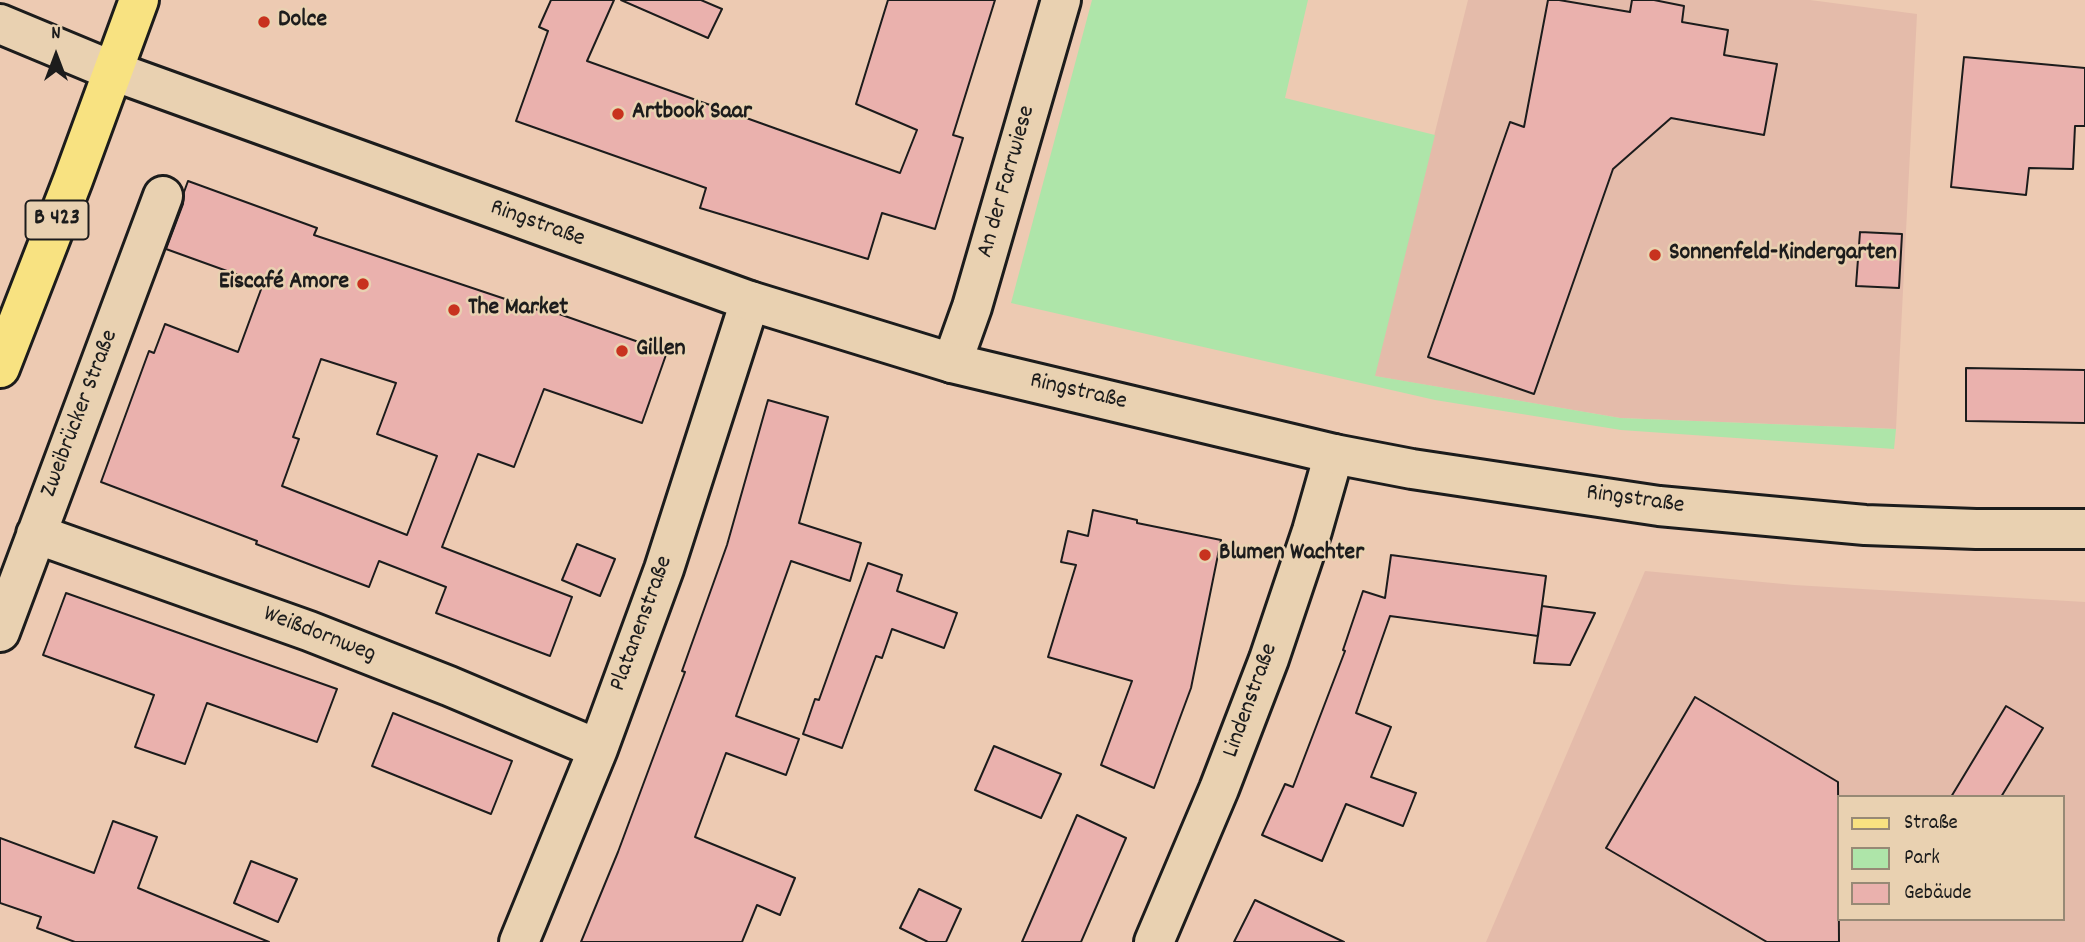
<!DOCTYPE html>
<meta charset="utf-8">
<style>
body{margin:0}
#map{position:relative;width:2085px;height:942px;overflow:hidden;background:#edcab2;font-family:Dekko,sans-serif}
canvas{display:block}
.legend{position:absolute;left:1837px;top:795px;width:228px;height:126px;box-sizing:border-box;background:#e9d1b1;border:2px solid #978975;margin:0;padding:9px 12px;list-style:none;font-size:21px;color:#1c1c1c}
.legend li{display:flex;align-items:center;gap:14px;height:35px}
.legend b{width:35px;border:2px solid #978975}
.north{position:absolute;left:21px;top:21px;width:70px;height:70px;-webkit-text-stroke:5px #e9d1b1;paint-order:stroke;rotate:0deg;font-size:19px;font-weight:700;line-height:28px;text-align:center;color:#1c1c1c}
.north::after{content:'';display:block;margin:auto;width:24px;height:32px;background:#1c1c1c;clip-path:polygon(50% 0,100% 100%,50% 72%,0 100%)}
</style>
<div id="map">
<canvas width="2085" height="942"></canvas>
<ul class="legend">
<li><b style="height:9px;background:#f8e281"></b>Straße</li>
<li><b style="height:19px;background:#aee5a9"></b>Park</li>
<li><b style="height:19px;background:#eab1ad"></b>Gebäude</li>
</ul>
<div class="north">N</div>
</div>
<script>
const ctx = document.querySelector('canvas').getContext('2d');
ctx.lineJoin = 'round';
function paint(path, color) { ctx.fillStyle = color; ctx.fill(path, 'evenodd'); }
const shape = rows => new Path2D(rows.map(r => 'M' + r).join(''));
function strokePath(path, color, width, dash) { ctx.strokeStyle = color; ctx.lineWidth = width; ctx.lineCap = dash ? 'butt' : 'round'; ctx.setLineDash(dash || []); ctx.stroke(path); }
function drawText(font, color, halo, rows, align = 'center') {
  ctx.font = font + ' Dekko,sans-serif'; ctx.lineWidth = 5; ctx.setLineDash([]); ctx.textBaseline = 'middle'; ctx.strokeStyle = halo; ctx.fillStyle = color; for (const [text, x, y, turn = 0] of rows) {
    ctx.save(); ctx.translate(x, y); ctx.rotate((+turn || 0) * Math.PI / 180); ctx.textAlign = isNaN(turn) ? turn : align; if (halo) ctx.strokeText(text, 0, 0); ctx.fillText(text, 0, 0); ctx.restore();
  }
}
const built = shape([
 [1468,0,1810,0,1917,14,1896,429,1620,418,1374,376],
 [1645,571,1794,585,2085,602,2085,942,1486,942],
 [1838,797,2062,797,2062,919,1838,919]
]);
const green = shape([
 [1092,0,1308,0,1285,98,1435,135,1375,376,1620,418,1896,429,1894,449,1621,430,1435,400,1011,303]
]);
const building = shape([
 [551,0,614,0,587,61,900,173,917,130,856,104,888,0,995,0,953,135,963,138,935,229,882,213,868,259,700,208,706,188,516,121,548,31,539,27,551,0],
 [621,0,701,0,722,9,708,38,621,0],
 [1548,0,1559,0,1630,12,1632,0,1654,0,1684,6,1682,22,1728,30,1724,55,1777,64,1764,135,1671,118,1613,169,1534,394,1428,357,1510,122,1524,127,1548,0],
 [1964,57,2085,68,2085,126,2075,126,2073,169,2029,168,2026,195,1951,187,1964,57],
 [188,181,317,228,314,235,544,312,545,309,667,352,642,423,544,389,514,467,478,454,442,547,572,597,550,656,436,613,446,587,379,561,369,587,256,544,257,541,101,482,149,351,154,353,165,324,238,352,263,284,166,249,183,204,184,192,188,181],
 [321,359,396,383,377,434,437,456,407,535,282,486,299,439,293,437,321,359],
 [1860,232,1902,234,1899,288,1856,286,1860,232],
 [1966,368,2085,370,2085,423,1966,421,1966,368],
 [768,400,828,417,799,523,861,543,850,581,791,561,736,716,799,739,786,775,726,753,695,837,795,878,780,915,757,905,742,942,581,942,618,852,685,672,682,671,727,545,768,400],
 [1093,510,1137,520,1137,523,1221,540,1191,688,1154,788,1101,765,1132,681,1048,657,1076,565,1061,562,1068,531,1088,536,1093,510],
 [577,544,615,559,600,596,562,580,577,544],
 [1391,555,1546,576,1538,636,1390,616,1356,713,1391,727,1371,777,1416,793,1403,826,1346,804,1322,861,1262,835,1285,784,1293,787,1345,651,1343,650,1363,591,1385,598,1391,555],
 [868,563,902,575,897,591,957,613,944,648,892,629,882,658,876,656,842,748,803,734,815,699,819,700,868,563],
 [66,593,337,689,317,742,207,703,185,764,135,747,154,695,43,655,66,593],
 [1542,606,1595,613,1570,665,1534,663,1542,606],
 [1695,697,1838,782,1839,942,1767,942,1606,848,1695,697],
 [2006,706,2043,728,2001,797,1951,797,2006,706],
 [393,713,512,761,491,814,372,766,393,713],
 [994,746,1061,774,1041,818,975,790,994,746],
 [1077,815,1126,838,1081,942,1022,942,1077,815],
 [113,821,157,837,138,888,269,942,75,942,37,928,41,917,0,903,0,838,94,873,113,821],
 [251,861,297,879,278,922,234,903,251,861],
 [919,889,961,909,946,942,928,942,900,928,919,889],
 [1255,900,1344,942,1234,942,1255,900]
]);
const minor = shape([
 [0,24,113,71],
 [952,363,972,307,1061,0],
 [36,534,309,631,449,686,598,749],
 [0,632,163,196],
 [519,942,598,749,664,569,750,301],
 [1154,942,1219,789,1269,659,1312,531,1334,454]
]);
const tertiary = shape([
 [113,71,750,301,952,363,1334,454,1412,469,1659,506,1865,525,1976,529,2085,529]
]);
const primary = shape([
 [0,368,73,180,139,0]
]);
const markers = [
 [264,22,7,"#c8321e"],
 [618,114,7,"#c8321e"],
 [1655,255,7,"#c8321e"],
 [363,284,7,"#c8321e"],
 [454,310,7,"#c8321e"],
 [622,351,7,"#c8321e"],
 [1205,555,7,"#c8321e"]
];
const shields = [
 [57,220,63]
];
const shieldNames = [
 ["B 423",57,220]
];
const poiNames = [
 ["Dolce",278,22],
 ["Artbook Saar",632,114],
 ["Sonnenfeld-Kindergarten",1669,255],
 ["Eiscafé Amore",349,284,"right"],
 ["The Market",468,310],
 ["Gillen",636,351],
 ["Blumen Wachter",1219,555]
];
const streetNames = [
 ["An der Farrwiese",1008,182,-74],
 ["Ringstraße",537,225,20],
 ["Ringstraße",1078,393,13],
 ["Zweibrücker Straße",81,414,-69],
 ["Ringstraße",1635,501,8],
 ["Platanenstraße",643,624,-70],
 ["Weißdornweg",319,636,21],
 ["Lindenstraße",1252,701,-70]
];
paint(built, '#e4bbaa');
paint(green, '#aee5a9');
paint(building, '#eab1ad');
strokePath(building, '#1c1c1c', 2);
strokePath(minor, '#1c1c1c', 44);
strokePath(tertiary, '#1c1c1c', 44);
strokePath(primary, '#1c1c1c', 44);
strokePath(minor, '#e9d1b1', 38);
strokePath(tertiary, '#e9d1b1', 38);
strokePath(primary, '#f8e281', 38);
for (const [x, y, r, color] of markers) { const dot = new Path2D(); dot.arc(x, y, r, 0, 2 * Math.PI); ctx.fillStyle = color; ctx.fill(dot); strokePath(dot, '#e9d1b1', 2.5); }
for (const [x, y, w] of shields) { const box = new Path2D(); box.roundRect(x - w / 2, y - 19.5, w, 39, 5); ctx.fillStyle = '#e9d1b1'; ctx.fill(box); strokePath(box, '#1c1c1c', 2); }
drawText('bold 23px', '#1c1c1c', null, shieldNames);
drawText('bold 24px', '#1c1c1c', '#e9d1b1', poiNames, 'left');
drawText('24px', '#1c1c1c', '#e9d1b1', streetNames);
</script>
